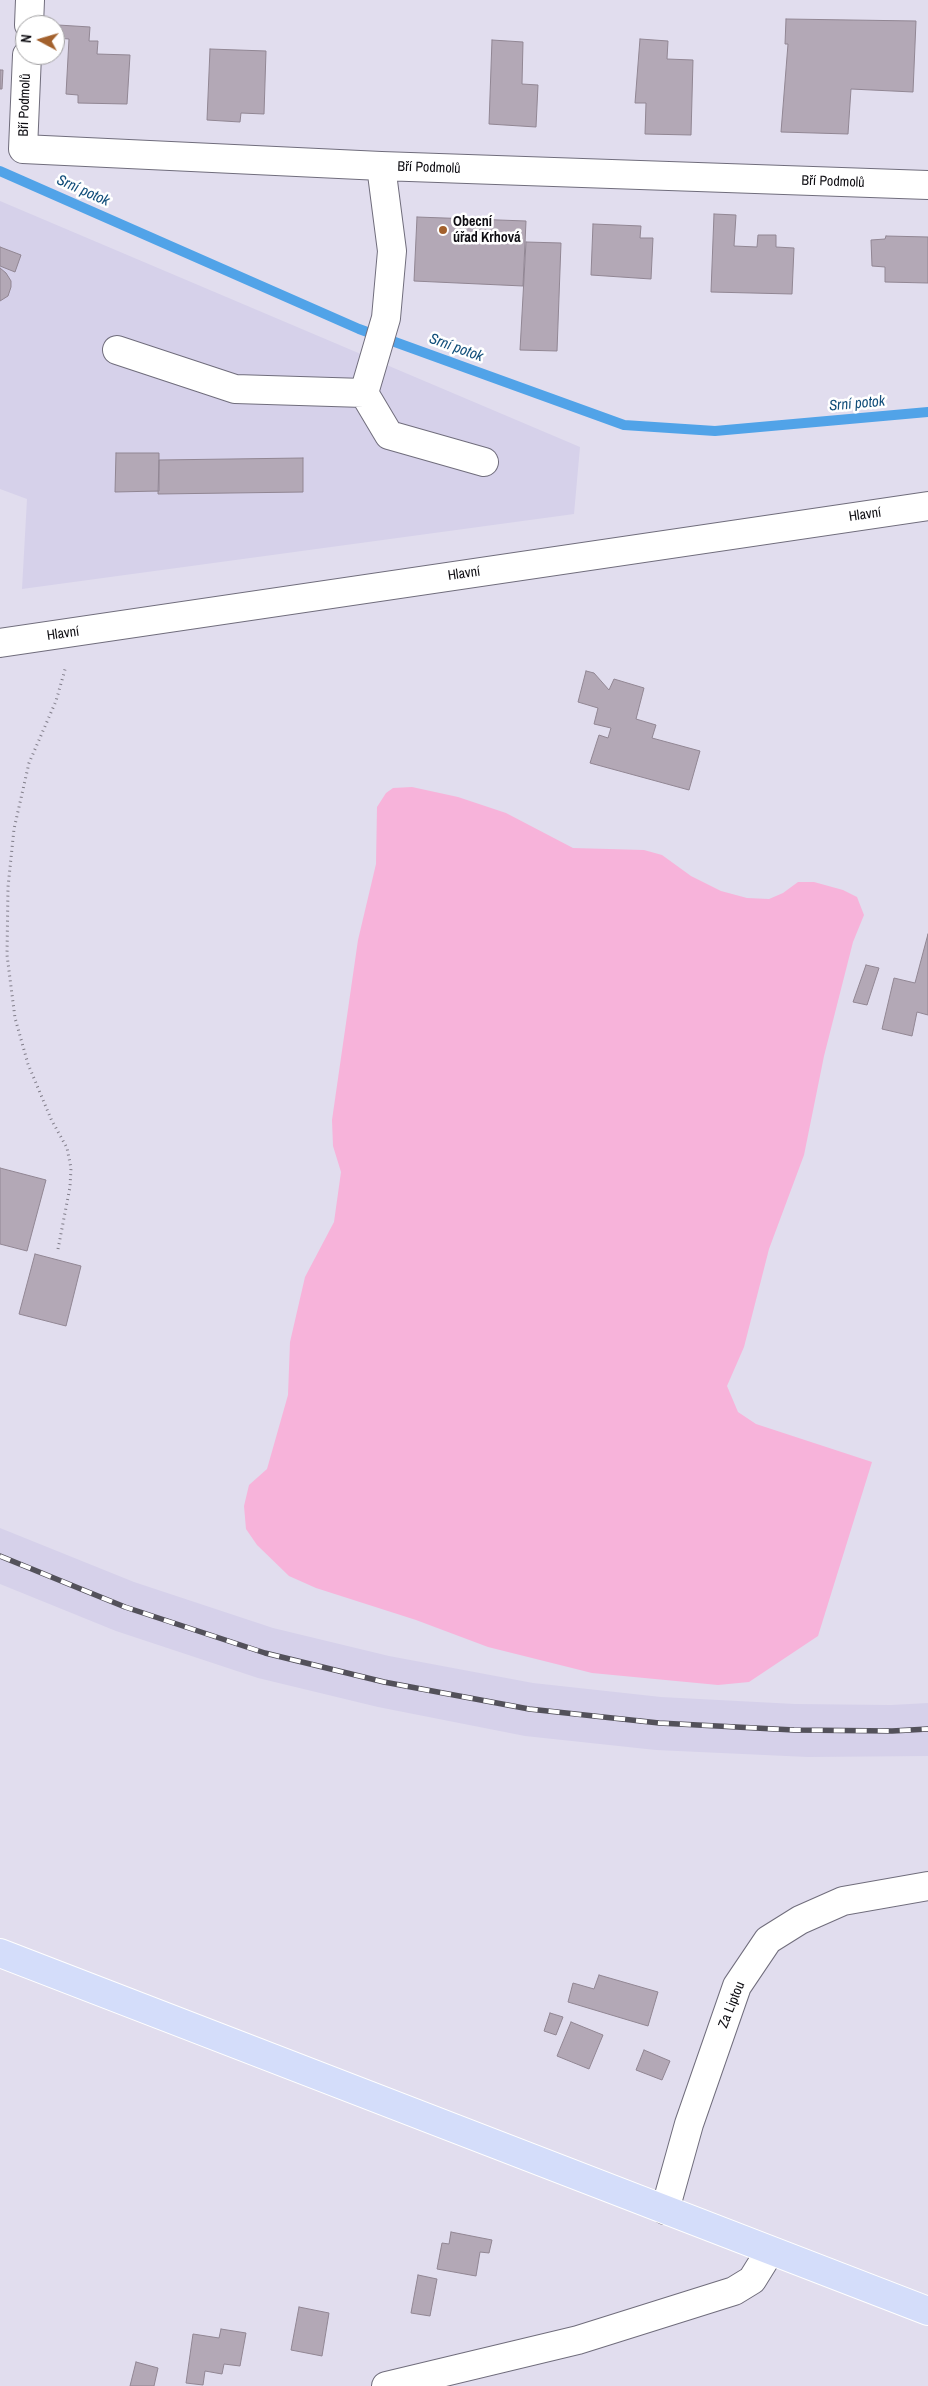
<!DOCTYPE html>
<meta charset="utf-8">
<style>
body{margin:0}
#map{position:relative;width:928px;height:2386px;overflow:hidden;background:#e1ddee;font-family:"Archivo Narrow",sans-serif}
canvas{display:block}
.north{position:absolute;left:15px;top:15px;width:50px;height:50px;box-sizing:border-box;background:#fff;border:1px solid #9f9ea0;border-radius:50%;rotate:276deg;font-size:14px;font-weight:700;line-height:20px;text-align:center;color:#0e0d12}
.north::after{content:'';display:block;margin:auto;width:18px;height:22px;background:#a3612d;clip-path:polygon(50% 0,100% 100%,50% 72%,0 100%)}
</style>
<div id="map">
<canvas width="928" height="2386"></canvas>
<div class="north">N</div>
</div>
<script>
const ctx = document.querySelector('canvas').getContext('2d');
ctx.lineJoin = 'round';
function paint(path, color) { ctx.fillStyle = color; ctx.fill(path, 'evenodd'); }
const shape = rows => new Path2D(rows.map(r => 'M' + r).join(''));
function strokePath(path, color, width, dash) { ctx.strokeStyle = color; ctx.lineWidth = width; ctx.lineCap = dash ? 'butt' : 'round'; ctx.setLineDash(dash || []); ctx.stroke(path); }
function drawText(font, color, halo, rows, align = 'center') {
  ctx.font = font + ' "Archivo Narrow",sans-serif'; ctx.lineWidth = 5; ctx.setLineDash([]); ctx.textBaseline = 'middle'; ctx.strokeStyle = halo; ctx.fillStyle = color; for (const [text, x, y, turn = 0] of rows) {
    ctx.save(); ctx.translate(x, y); ctx.rotate((+turn || 0) * Math.PI / 180); ctx.textAlign = isNaN(turn) ? turn : align; if (halo) ctx.strokeText(text, 0, 0); ctx.fillText(text, 0, 0); ctx.restore();
  }
}
const built = shape([
 [0,201,580,447,574,514,22,589,27,499,0,489],
 [0,1528,134,1582,273,1628,389,1656,533,1683,661,1697,795,1704,891,1705,928,1703,928,1756,808,1757,656,1750,525,1736,378,1707,258,1678,116,1631,0,1584]
]);
const green = shape([
 [412,787,458,797,506,813,573,848,644,850,662,855,691,876,721,891,747,898,769,899,783,893,798,882,814,882,843,890,857,897,864,915,853,942,824,1056,804,1155,769,1249,744,1347,727,1386,738,1412,756,1424,872,1462,818,1636,749,1682,718,1685,592,1673,488,1647,416,1620,316,1588,289,1576,257,1545,246,1529,244,1506,249,1485,267,1469,288,1395,290,1342,305,1277,334,1222,341,1172,333,1146,332,1120,358,940,376,864,377,807,386,793,393,788]
]);
const stream = shape([
 [0,171,359,329,624,425,715,431,928,412]
]);
const building = shape([
 [786,19,916,21,913,92,851,89,848,134,781,132,788,44,785,44,786,19],
 [58,25,90,27,89,41,98,41,97,54,130,55,127,104,78,103,78,95,66,94,69,39,57,38,58,25],
 [640,39,668,41,667,59,693,60,691,135,645,134,646,103,635,103,640,39],
 [492,40,523,42,522,84,538,85,536,127,489,124,492,40],
 [210,49,266,51,264,114,241,113,240,122,207,120,210,49],
 [0,70,3,70,2,89,0,89,0,70],
 [714,214,736,215,734,246,757,247,758,235,776,235,776,247,794,248,792,294,711,292,714,214],
 [417,217,526,221,523,286,414,281,417,217],
 [593,224,641,226,640,238,653,238,651,279,591,275,593,224],
 [886,236,928,237,928,283,885,282,885,267,872,266,871,240,885,239,886,236],
 [526,242,561,243,557,351,520,350,526,242],
 [0,247,21,255,15,272,0,266,0,247],
 [0,268,6,273,11,281,11,287,8,296,0,301,0,268],
 [116,453,159,453,159,491,115,492,116,453],
 [303,458,303,492,158,494,159,460,303,458],
 [586,671,594,673,609,690,614,679,644,688,636,719,656,725,652,738,700,751,689,790,590,763,599,735,608,738,611,728,594,724,598,708,578,702,586,671],
 [928,934,928,1015,917,1012,912,1036,882,1029,894,978,915,983,928,934],
 [866,965,879,968,867,1005,853,1002,866,965],
 [0,1168,46,1180,27,1251,0,1244,0,1168],
 [35,1254,81,1266,66,1326,19,1314,35,1254],
 [599,1975,658,1992,648,2026,568,2002,573,1983,594,1989,599,1975],
 [550,2013,563,2017,556,2035,544,2031,550,2013],
 [571,2022,603,2035,589,2069,557,2056,571,2022],
 [644,2050,670,2061,662,2080,636,2070,644,2050],
 [451,2232,492,2240,489,2253,480,2252,476,2276,437,2269,442,2243,449,2244,451,2232],
 [418,2275,437,2279,430,2316,411,2313,418,2275],
 [299,2307,329,2313,322,2356,291,2350,299,2307],
 [221,2329,246,2333,240,2366,224,2364,222,2374,205,2371,203,2385,186,2383,193,2334,219,2338,221,2329],
 [136,2362,158,2368,154,2386,130,2386,136,2362]
]);
const path = shape([
 [58,1249,70,1187,71,1168,67,1148,51,1119,28,1064,15,1018,7,955,8,887,14,829,29,763,56,701,66,666]
]);
const minor = shape([
 [29,25,30,0],
 [27,55,23,149,381,166,928,185],
 [117,350,235,389,364,393,386,318,392,251,381,166],
 [364,393,389,435,484,462],
 [0,643,928,506],
 [665,2210,689,2124,737,1986,768,1940,800,1920,843,1901,928,1886],
 [386,2386,578,2340,734,2291,752,2280,770,2251]
]);
const major = shape([
 [0,1953,928,2311]
]);
const rail = shape([
 [0,1556,125,1607,265,1653,384,1682,529,1709,659,1723,794,1730,892,1731,928,1729]
]);
const markers = [
 [443,230,5,"#a3612d"]
];
const streetNames = [
 ["Bří Podmolů",25,105,-88],
 ["Bří Podmolů",429,168,2],
 ["Bří Podmolů",833,182,2],
 ["Hlavní",865,515,-8],
 ["Hlavní",464,574,-8],
 ["Hlavní",63,634,-8],
 ["Za Liptou",732,2005,-68]
];
const poiNames = [
 ["Obecní",453,222],
 ["úřad Krhová",453,238]
];
const waterNames = [
 ["Srní potok",83,191,24],
 ["Srní potok",456,348,20],
 ["Srní potok",857,404,-5]
];
paint(built, '#d6d1ea');
paint(green, '#f7b3da');
strokePath(stream, '#51a3e8', 10);
paint(building, '#b3a8b6');
strokePath(building, '#918693', 1);
strokePath(minor, '#706d7c', 30);
strokePath(major, '#fff', 30);
strokePath(path, '#807d89', 3, [1, 4]);
strokePath(minor, '#fff', 28);
strokePath(major, '#d4ddfa', 28);
strokePath(rail, '#53515a', 5.5);
strokePath(rail, '#fff', 4, [11]);
for (const [x, y, r, color] of markers) { const dot = new Path2D(); dot.arc(x, y, r, 0, 2 * Math.PI); ctx.fillStyle = color; ctx.fill(dot); strokePath(dot, '#fff', 2); }
drawText('14px', '#0e0d12', '#fff', streetNames);
drawText('bold 14px', '#0e0d12', '#fff', poiNames, 'left');
drawText('italic 15px', '#114e7a', '#fff', waterNames);
</script>
